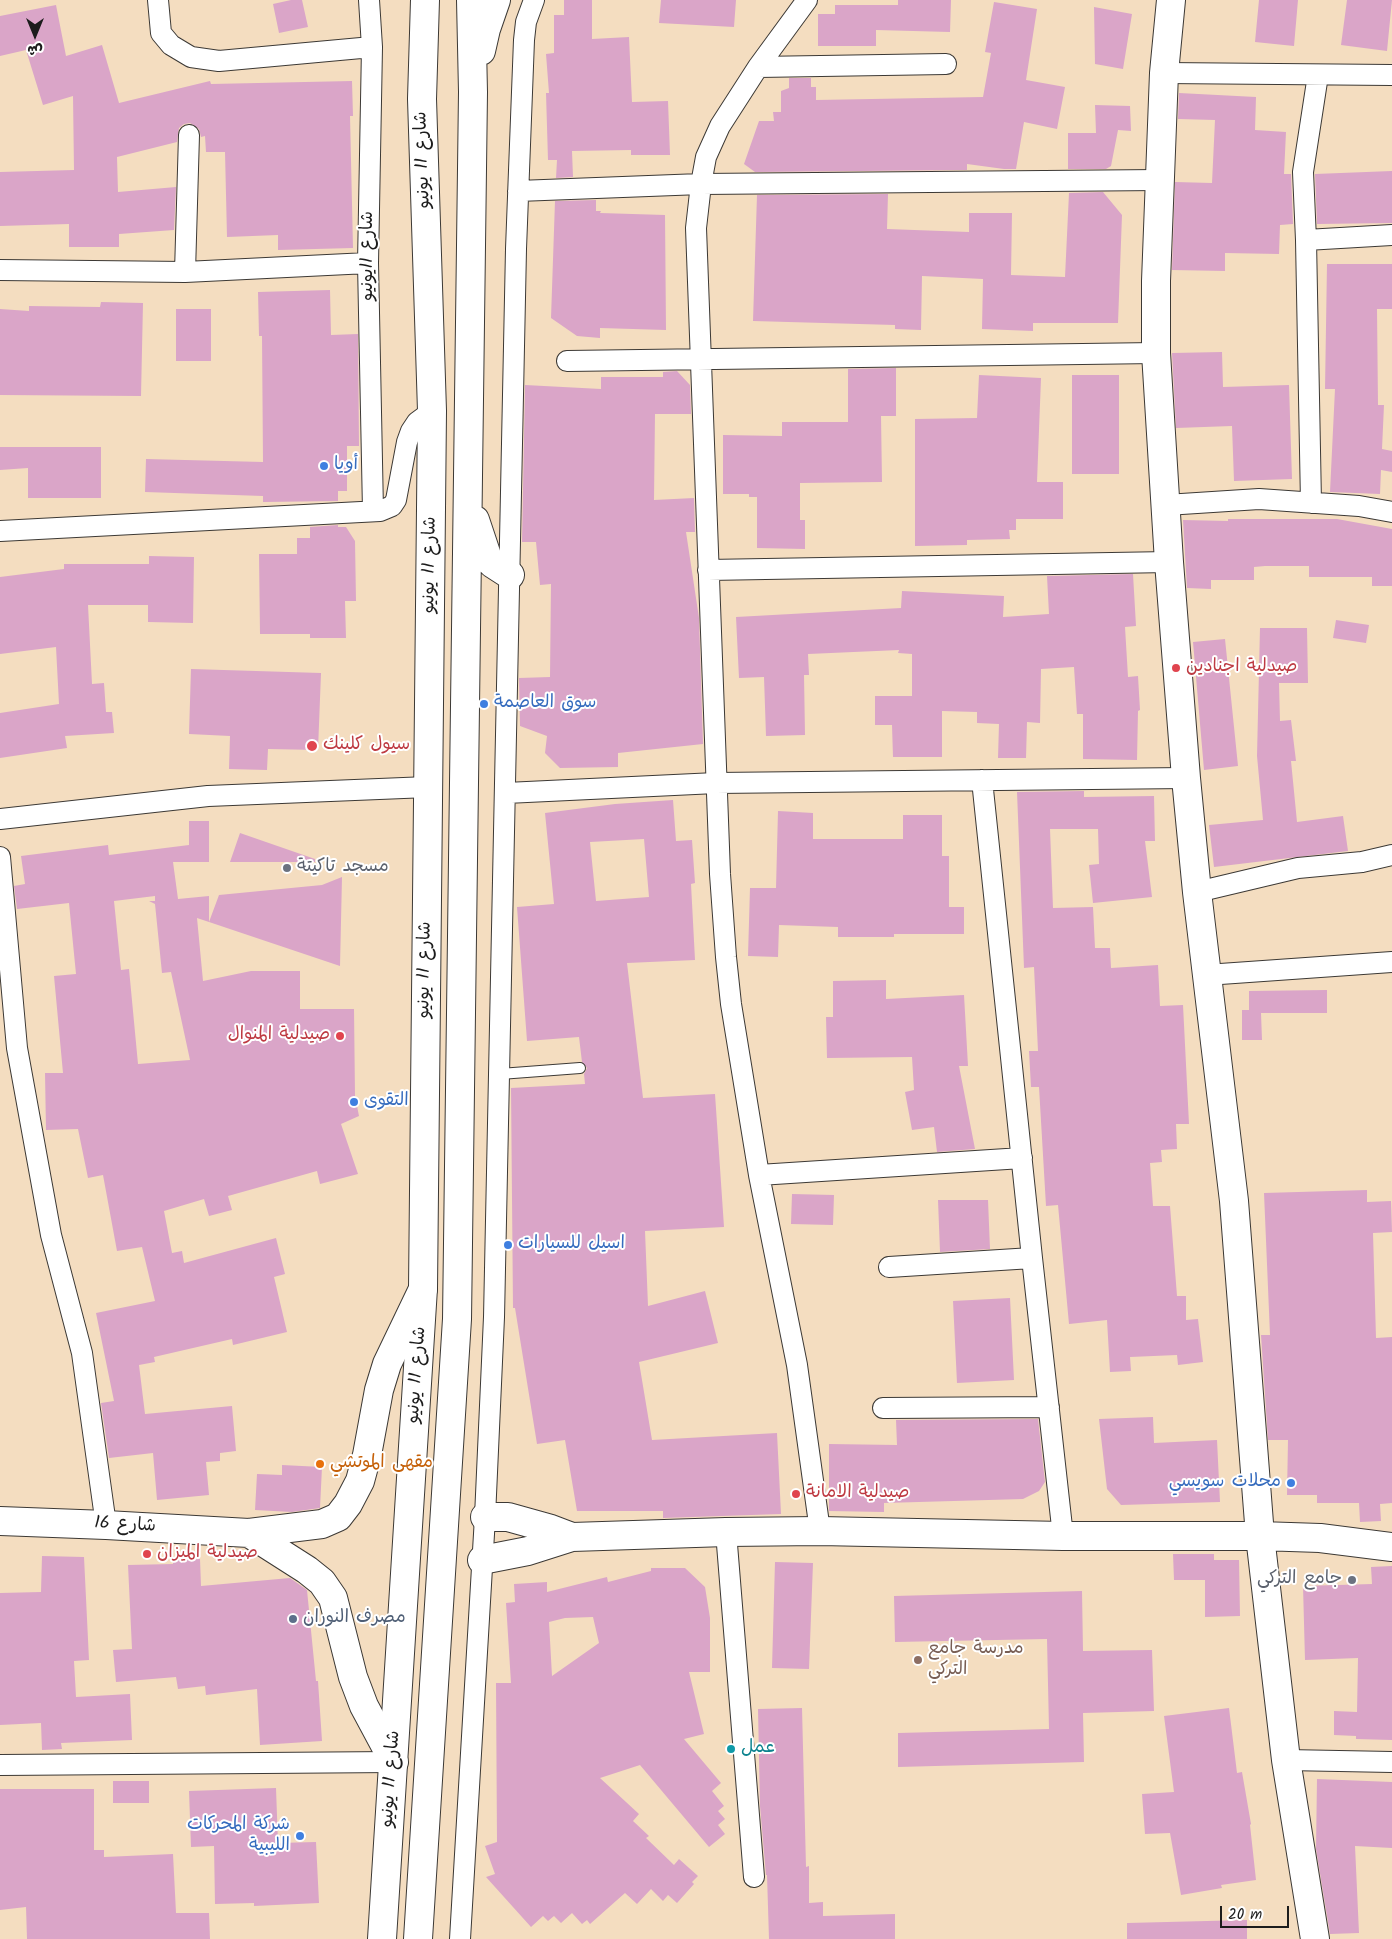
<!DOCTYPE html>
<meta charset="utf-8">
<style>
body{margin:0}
#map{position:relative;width:1392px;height:1939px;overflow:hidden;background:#f4ddc0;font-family:Kalam,"Playpen Sans Arabic",sans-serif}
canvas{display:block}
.north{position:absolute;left:10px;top:10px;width:50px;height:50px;-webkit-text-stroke:4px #fff;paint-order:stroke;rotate:180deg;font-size:14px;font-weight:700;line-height:20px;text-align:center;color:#1c1c1c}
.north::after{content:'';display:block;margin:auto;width:18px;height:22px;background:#1c1c1c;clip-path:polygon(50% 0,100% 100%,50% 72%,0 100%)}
.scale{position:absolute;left:1220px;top:1906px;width:69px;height:22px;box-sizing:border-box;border:2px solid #1c1c1c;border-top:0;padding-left:6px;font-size:15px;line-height:18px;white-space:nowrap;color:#1c1c1c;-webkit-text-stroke:4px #fff;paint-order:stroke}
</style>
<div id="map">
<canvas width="1392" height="1939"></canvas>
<div class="north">ش</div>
<div class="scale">20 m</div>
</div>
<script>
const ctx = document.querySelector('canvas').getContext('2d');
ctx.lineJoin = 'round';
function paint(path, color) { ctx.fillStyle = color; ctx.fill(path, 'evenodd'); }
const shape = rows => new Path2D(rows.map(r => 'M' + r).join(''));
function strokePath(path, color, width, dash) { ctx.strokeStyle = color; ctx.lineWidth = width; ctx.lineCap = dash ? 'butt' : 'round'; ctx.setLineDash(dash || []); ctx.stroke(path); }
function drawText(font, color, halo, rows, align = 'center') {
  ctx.font = font + ' Kalam,"Playpen Sans Arabic",sans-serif'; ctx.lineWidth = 4; ctx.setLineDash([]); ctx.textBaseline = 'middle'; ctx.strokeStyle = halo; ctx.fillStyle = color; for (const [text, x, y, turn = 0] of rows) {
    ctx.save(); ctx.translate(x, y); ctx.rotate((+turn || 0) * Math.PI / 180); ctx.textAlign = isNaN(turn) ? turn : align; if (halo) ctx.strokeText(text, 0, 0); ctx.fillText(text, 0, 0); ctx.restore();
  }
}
const building = shape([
 [291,0,302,0,308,27,279,33,273,4],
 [564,0,592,0,592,39,629,37,632,102,668,101,670,155,631,155,631,150,572,151,573,177,556,178,557,160,548,160,546,93,549,93,546,54,554,53,554,15,564,15],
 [661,0,736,0,734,27,659,23],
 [898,0,951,0,950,32,876,30,876,46,818,46,818,14,835,14,835,5,898,5],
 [1259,0,1298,0,1294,46,1255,42],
 [1347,0,1392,0,1387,51,1341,45],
 [994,2,1037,9,1026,80,1065,87,1057,129,1024,122,1016,169,1004,169,967,164,967,170,755,172,744,164,759,121,774,121,773,112,781,112,781,91,789,88,789,78,811,78,811,87,816,87,816,100,983,97,991,53,985,52],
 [56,5,66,56,102,45,119,103,210,81,211,84,352,81,353,116,350,116,353,248,278,250,278,235,227,237,225,152,206,152,205,136,201,137,199,129,190,123,184,124,179,128,177,142,117,157,118,192,176,187,174,230,119,234,119,247,69,247,69,224,0,226,0,172,74,170,73,96,43,105,26,50,0,56,0,16],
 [1094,7,1132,14,1123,69,1095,64],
 [1179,93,1256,97,1255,130,1286,132,1284,174,1291,174,1293,224,1280,225,1279,254,1225,253,1225,271,1172,270,1175,182,1212,183,1215,120,1178,119],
 [1095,105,1130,106,1131,131,1118,130,1111,166,1106,169,1068,169,1068,133,1096,133],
 [1392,171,1392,223,1317,224,1315,174],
 [1103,192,1122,215,1118,323,1033,323,1033,331,982,329,983,279,922,276,921,330,895,329,895,325,753,321,757,195,888,194,887,229,969,232,969,213,1012,213,1011,275,1065,277,1069,193],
 [596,200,596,211,601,211,600,213,665,215,666,330,600,328,600,338,577,336,551,318,555,201],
 [1327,264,1392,264,1392,309,1377,309,1378,405,1384,405,1382,449,1392,451,1392,472,1381,470,1380,494,1330,492,1335,389,1325,389],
 [330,290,331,335,358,334,359,446,347,446,347,491,338,491,338,501,263,502,263,496,145,492,146,459,263,462,262,336,259,336,258,292],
 [101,302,143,303,141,396,0,395,0,309,29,311,29,306,100,307],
 [176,309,211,309,211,361,176,361],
 [1222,352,1223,387,1289,385,1292,479,1234,481,1232,426,1176,428,1172,353],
 [896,368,896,416,881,416,882,482,800,483,800,520,805,520,805,549,757,548,757,497,749,497,749,494,723,494,723,435,782,436,782,422,848,422,848,369],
 [677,371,690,385,691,414,655,414,654,500,694,498,695,532,686,532,699,618,703,744,618,753,618,767,560,768,545,753,547,736,520,726,519,678,550,677,551,584,540,585,536,542,522,542,525,385,601,389,601,377,663,377,663,372],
 [979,375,1041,378,1037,482,1063,482,1063,519,1016,519,1016,530,1009,530,1010,539,967,540,967,545,915,546,915,419,977,418],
 [1072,375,1119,375,1119,474,1072,474],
 [0,447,101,447,101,498,28,498,28,468,0,470],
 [1228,519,1337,519,1392,529,1392,586,1372,586,1372,577,1309,577,1309,566,1265,566,1254,567,1254,580,1211,580,1211,589,1187,588,1183,520,1228,521],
 [338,525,338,527,346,527,355,541,356,601,345,601,346,638,310,638,310,634,260,634,259,554,297,554,297,538,310,538,310,527],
 [149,556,194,557,193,623,148,622,148,605,88,605,92,684,104,683,106,712,112,712,114,733,65,736,67,748,0,758,0,713,59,704,56,647,0,654,0,577,64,569,64,564,149,564],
 [1133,574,1136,626,1125,627,1128,677,1138,676,1140,710,1138,711,1137,760,1083,759,1083,714,1077,714,1074,667,1041,669,1040,723,1027,722,1026,758,998,758,999,724,977,723,977,712,942,711,942,757,893,757,892,725,875,725,875,696,912,696,912,654,898,653,899,650,808,654,809,675,804,675,805,735,766,736,764,677,739,678,736,617,901,608,902,591,1004,596,1003,617,1049,614,1047,576],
 [1336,620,1369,625,1366,643,1333,638],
 [1260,628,1307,628,1308,683,1279,683,1280,721,1291,720,1296,761,1291,761,1297,822,1343,816,1348,851,1214,867,1209,825,1263,820,1257,756],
 [1225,639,1238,766,1204,770,1193,642],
 [191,669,321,673,318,750,268,749,267,770,229,769,230,736,189,734],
 [1084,791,1084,797,1154,796,1155,841,1145,841,1152,897,1093,903,1089,865,1099,864,1098,829,1050,829,1053,908,1093,907,1095,948,1110,948,1111,968,1158,965,1160,1006,1183,1005,1189,1124,1176,1124,1177,1149,1161,1150,1162,1162,1150,1163,1153,1206,1170,1206,1177,1296,1186,1296,1186,1320,1198,1319,1203,1362,1178,1365,1177,1355,1130,1357,1131,1371,1110,1372,1107,1320,1069,1324,1058,1205,1046,1206,1039,1087,1031,1087,1029,1051,1038,1051,1034,967,1024,968,1017,792],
 [673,800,676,841,692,840,695,883,691,884,695,960,627,963,643,1098,715,1094,724,1227,645,1231,648,1306,705,1291,718,1343,639,1362,652,1440,777,1433,781,1514,663,1518,663,1511,577,1511,565,1440,537,1444,515,1308,513,1308,511,1088,585,1084,584,1074,587,1068,582,1062,579,1037,527,1041,517,907,554,904,545,813,615,804],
 [644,839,649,897,596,901,590,842],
 [778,811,813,813,813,839,903,839,903,815,942,815,942,856,949,856,949,907,964,907,964,934,894,934,894,937,838,937,838,927,779,925,778,957,748,956,750,888,776,888],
 [189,821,209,821,209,862,173,862,178,899,209,896,209,922,197,918,203,981,251,971,300,971,300,1009,354,1009,355,1096,359,1116,341,1124,358,1174,320,1184,317,1171,228,1196,232,1210,209,1216,204,1199,164,1211,172,1253,182,1251,184,1263,276,1238,285,1274,274,1277,287,1332,233,1345,232,1339,154,1357,155,1362,139,1365,145,1414,232,1406,236,1451,220,1453,220,1461,206,1462,209,1495,157,1500,153,1453,109,1458,101,1403,114,1401,96,1313,155,1301,142,1247,117,1251,103,1175,88,1178,78,1129,46,1130,45,1073,63,1073,54,976,76,974,69,903,17,909,14,886,25,884,21,856,108,845,109,855,189,845],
 [155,896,155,901,149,901,155,904,162,973,171,972,190,1060,138,1064,129,969,121,970,114,901],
 [240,833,315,859,315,862,230,862],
 [342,877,340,966,209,922,219,895,322,885],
 [886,980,886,999,964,995,968,1066,959,1066,975,1149,937,1152,934,1127,912,1130,905,1092,914,1090,912,1057,827,1058,826,1017,833,1017,833,981],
 [1327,990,1327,1013,1261,1013,1262,1040,1242,1040,1242,1010,1249,1010,1249,991],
 [1367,1190,1367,1202,1391,1201,1392,1232,1373,1233,1376,1338,1392,1337,1392,1503,1380,1504,1381,1521,1360,1522,1359,1503,1317,1503,1317,1495,1287,1495,1288,1440,1268,1440,1261,1335,1270,1335,1264,1193],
 [792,1194,834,1195,833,1225,791,1224],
 [938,1200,988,1200,990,1249,940,1252],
 [1010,1298,1014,1380,957,1383,953,1301],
 [1153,1417,1154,1443,1217,1440,1220,1502,1121,1505,1107,1489,1099,1419],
 [1038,1419,1045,1482,1039,1491,1023,1499,884,1503,884,1512,829,1511,829,1444,897,1445,896,1420],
 [282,1465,322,1467,320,1508,292,1512,255,1510,257,1474,282,1475],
 [1173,1554,1214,1554,1214,1560,1239,1560,1240,1616,1205,1617,1205,1580,1174,1580],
 [42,1556,84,1557,89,1660,74,1661,76,1697,130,1694,132,1740,61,1743,62,1749,42,1750,41,1723,0,1725,0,1593,41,1592],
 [200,1559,201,1586,290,1578,307,1590,316,1681,318,1681,322,1741,260,1745,257,1689,206,1695,205,1686,178,1689,176,1677,116,1682,113,1650,132,1649,128,1565,173,1564,173,1560],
 [775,1562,813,1563,809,1669,772,1668],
 [1392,1566,1392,1740,1356,1739,1356,1736,1334,1735,1334,1711,1357,1712,1358,1658,1305,1660,1303,1586,1372,1584,1371,1567],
 [651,1568,685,1568,705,1587,710,1618,710,1672,689,1672,704,1734,684,1739,721,1783,712,1791,724,1806,718,1811,725,1819,718,1825,725,1834,709,1847,640,1765,600,1778,639,1814,633,1821,649,1836,646,1838,674,1865,679,1859,698,1876,692,1882,694,1884,677,1903,668,1895,663,1901,651,1889,637,1904,625,1893,590,1924,587,1920,582,1924,572,1913,561,1923,554,1916,548,1921,543,1916,531,1927,486,1877,495,1874,485,1846,497,1842,496,1683,511,1683,506,1603,515,1602,514,1584,547,1582,547,1592,607,1577,608,1582,651,1571],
 [593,1617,599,1643,552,1676,549,1622,565,1618],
 [1082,1591,1083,1651,1152,1650,1154,1711,1083,1713,1084,1762,898,1767,898,1733,1049,1729,1047,1639,895,1642,894,1596],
 [802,1708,806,1867,809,1866,809,1903,823,1902,823,1916,895,1914,895,1939,769,1939,767,1875,766,1875,760,1806,758,1709],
 [1229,1708,1237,1773,1242,1772,1251,1824,1250,1825,1256,1880,1221,1885,1222,1888,1181,1895,1170,1833,1145,1834,1142,1794,1174,1792,1164,1716],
 [1317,1779,1392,1782,1392,1848,1355,1846,1359,1933,1330,1934,1316,1849],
 [113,1781,149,1781,149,1803,113,1803],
 [276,1788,278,1843,316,1842,319,1903,254,1906,254,1903,215,1904,214,1846,191,1847,189,1791],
 [0,1789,94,1789,94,1850,104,1850,104,1857,173,1854,176,1913,209,1913,210,1939,27,1939,26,1907,0,1910],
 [1247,1920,1247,1939,1127,1939,1127,1923]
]);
const lane = shape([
 [500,1074,580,1068]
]);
const street = shape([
 [158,0,161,33,171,45,191,57,219,61,372,47],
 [369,0,372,47,368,263,373,511],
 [807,0,758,67,720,126,706,157,701,184,696,228,720,874,726,957,731,1004,759,1175,797,1365,820,1531],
 [758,67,946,64],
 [1164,73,1392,75],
 [518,191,701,184,1159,180],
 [1306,240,1392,235],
 [0,270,185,272,368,263],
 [185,272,189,135],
 [567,361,1156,353],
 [1311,503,1306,240,1303,172,1318,75],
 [1166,505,1259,499,1359,506,1392,512],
 [0,531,380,511,392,506,396,500,407,442,411,431,417,422,432,411],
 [708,570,1169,562],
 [982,780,1032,1258,1063,1536],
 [506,793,716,783,1186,778],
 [0,819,208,796,428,787],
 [0,857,17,1048,51,1235,82,1353,106,1525],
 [1197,892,1298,868,1362,862,1392,855],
 [1206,975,1392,962],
 [759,1175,1022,1158],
 [889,1267,1032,1258],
 [883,1408,1049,1407],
 [726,1532,754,1877],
 [1286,1760,1392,1762],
 [0,1765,394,1762],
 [460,1939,485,1517,494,1317,516,249,524,40,526,22,534,0]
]);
const secondary = shape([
 [1171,0,1164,73,1156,281,1156,353,1169,562,1186,778,1197,892,1234,1201,1260,1536,1286,1760,1315,1939],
 [485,1517,508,1517,551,1529,572,1537],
 [0,1521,106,1525,249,1533,322,1524,338,1517,348,1504,360,1481,367,1455,379,1390,387,1364,423,1289],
 [249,1533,307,1570,322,1582,333,1598,353,1677,364,1706,394,1762],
 [482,1560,528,1551,572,1537,726,1532,820,1531,1063,1536,1260,1536,1320,1538,1392,1547]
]);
const highway = shape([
 [481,51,486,29,496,0],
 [475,520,488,559,493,564,510,575],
 [382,1939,423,1288,432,411,422,99,425,0],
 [418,1939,457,1319,473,92,471,0]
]);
const markers = [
 [324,466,5,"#3f7fe0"],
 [1176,668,5,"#e0444e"],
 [484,704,5,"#3f7fe0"],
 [312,746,6,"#e0444e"],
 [287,868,5,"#6b7280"],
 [340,1036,5,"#e0444e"],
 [354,1102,5,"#3f7fe0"],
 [508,1245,5,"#3f7fe0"],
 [320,1464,5,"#e8710a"],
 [1291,1483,5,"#3f7fe0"],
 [796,1494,5,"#e0444e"],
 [147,1554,5,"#e0444e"],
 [1352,1580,5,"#6b7280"],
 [293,1619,5,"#5c6f8a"],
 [918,1660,5,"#8d6e63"],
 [731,1749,5,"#0f9aa8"],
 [300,1836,5,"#3f7fe0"]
];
const streetNames = [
 ["شارع 11 يونيو",424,160,-92],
 ["شارع 11يونيو",369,256,-90],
 ["شارع 11 يونيو",431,565,-89],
 ["شارع 11 يونيو",426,970,-89],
 ["شارع 11 يونيو",418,1375,-86],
 ["شارع 16",125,1526,3],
 ["شارع 11 يونيو",392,1779,-86]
];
const shopNames = [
 ["أويا",334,466],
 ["سوق العاصمة",494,704],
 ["التقوى",364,1102],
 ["اسيل للسيارات",518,1245],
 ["محلات سويسي",1281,1483,"right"],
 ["شركة المحركات",290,1826,"right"],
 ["الليبية",290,1847,"right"]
];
const healthNames = [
 ["صيدلية اجنادين",1186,668],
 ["سيول كلينك",323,746],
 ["صيدلية المنوال",330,1036,"right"],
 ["صيدلية الامانة",806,1494],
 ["صيدلية الميزان",157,1554]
];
const worshipNames = [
 ["مسجد تاكيتة",297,868],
 ["جامع التركي",1342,1580,"right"]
];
const foodNames = [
 ["مقهى الموتشي",330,1464]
];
const serviceNames = [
 ["مصرف النوران",303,1619]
];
const educationNames = [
 ["مدرسة جامع",928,1650],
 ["التركي",928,1671]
];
const cultureNames = [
 ["عمل",741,1749]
];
paint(building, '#daa5c8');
strokePath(lane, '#3c3935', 12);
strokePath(street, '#3c3935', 22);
strokePath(secondary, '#3c3935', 30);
strokePath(highway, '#3c3935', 30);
strokePath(lane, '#fff', 10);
strokePath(street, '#fff', 20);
strokePath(secondary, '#fff', 28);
strokePath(highway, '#fff', 28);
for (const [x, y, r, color] of markers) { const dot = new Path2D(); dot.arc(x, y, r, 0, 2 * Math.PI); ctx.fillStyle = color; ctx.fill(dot); strokePath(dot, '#fff', 2); }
drawText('18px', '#1c1c1c', '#fff', streetNames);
drawText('18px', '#366cbe', '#fff', shopNames, 'left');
drawText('18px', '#be3a42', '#fff', healthNames, 'left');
drawText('18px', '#5b616d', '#fff', worshipNames, 'left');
drawText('18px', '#c56008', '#fff', foodNames, 'left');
drawText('18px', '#4e5e75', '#fff', serviceNames, 'left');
drawText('18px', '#785e54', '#fff', educationNames, 'left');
drawText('18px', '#0d838f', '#fff', cultureNames, 'left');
</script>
